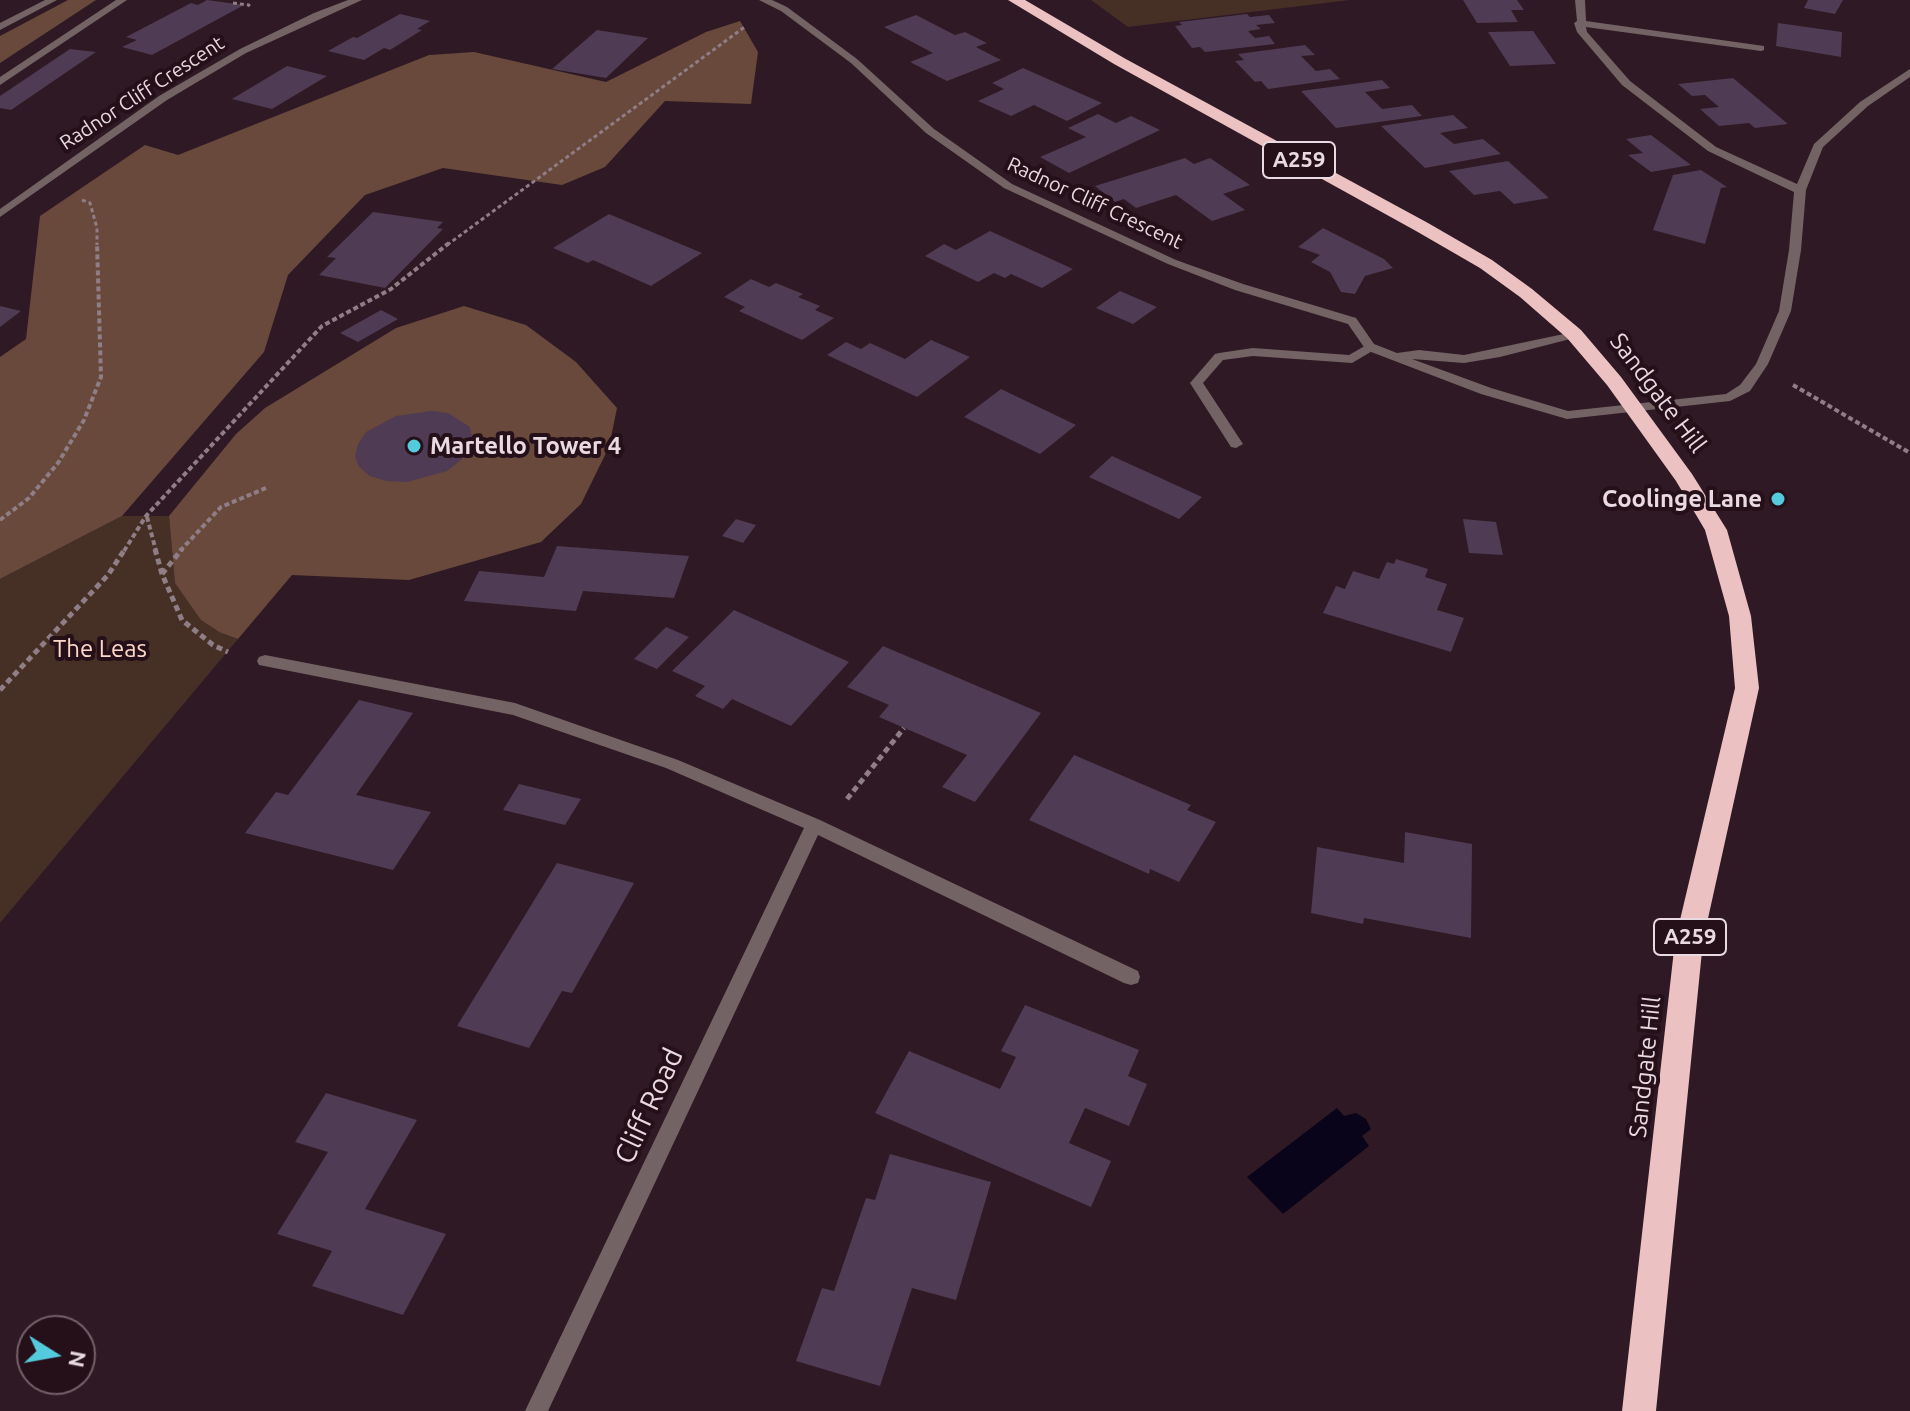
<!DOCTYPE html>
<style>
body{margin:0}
#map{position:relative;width:1910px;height:1411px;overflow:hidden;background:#2f1924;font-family:Ubuntu,sans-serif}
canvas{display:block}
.north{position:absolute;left:16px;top:1315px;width:80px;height:80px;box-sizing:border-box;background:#25101a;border:2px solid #736069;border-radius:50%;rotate:101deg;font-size:22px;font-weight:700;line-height:32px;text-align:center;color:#e9d9e0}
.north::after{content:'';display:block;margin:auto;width:28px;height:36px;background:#54cadd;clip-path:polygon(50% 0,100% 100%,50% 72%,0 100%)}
</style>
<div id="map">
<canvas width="1910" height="1411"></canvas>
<div class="north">N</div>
</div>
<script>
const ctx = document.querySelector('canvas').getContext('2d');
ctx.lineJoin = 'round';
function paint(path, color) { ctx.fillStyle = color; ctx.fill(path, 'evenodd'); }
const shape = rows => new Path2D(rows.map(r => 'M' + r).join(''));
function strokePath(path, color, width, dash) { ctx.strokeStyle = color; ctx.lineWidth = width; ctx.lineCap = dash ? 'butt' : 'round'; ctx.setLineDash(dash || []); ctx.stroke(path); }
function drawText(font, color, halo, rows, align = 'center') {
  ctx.font = font + ' Ubuntu,sans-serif'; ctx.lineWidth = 8; ctx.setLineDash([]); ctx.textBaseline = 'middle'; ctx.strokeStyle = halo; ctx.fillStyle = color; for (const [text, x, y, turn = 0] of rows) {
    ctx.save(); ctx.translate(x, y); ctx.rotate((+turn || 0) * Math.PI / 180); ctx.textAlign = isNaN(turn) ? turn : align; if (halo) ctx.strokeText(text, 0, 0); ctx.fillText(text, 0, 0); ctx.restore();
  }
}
const green = shape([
 [1091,0,1350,0,1128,27],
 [122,516,169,516,175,583,221,633,238,639,0,923,0,579]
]);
const forest = shape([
 [68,0,96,0,0,63,0,36],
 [740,21,758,52,751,104,665,101,605,167,562,185,443,168,365,195,288,275,264,352,122,516,0,579,0,357,26,339,40,216,145,145,178,155,429,55,474,52,606,82,706,32],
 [464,306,526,325,576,362,617,408,609,447,581,504,541,542,409,580,292,575,238,639,221,633,201,620,175,583,169,516,236,434,265,408,396,328]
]);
const water = shape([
 [1337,1108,1344,1116,1356,1113,1366,1119,1371,1129,1362,1136,1369,1146,1283,1214,1247,1177]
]);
const building = shape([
 [207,0,244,5,152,55,122,47,137,40,126,37,191,3,198,5],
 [1463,0,1517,0,1524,10,1511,10,1518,22,1477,23],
 [1808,0,1843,0,1835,14,1804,8],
 [400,14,430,21,417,29,422,30,390,50,384,48,364,60,328,51,353,37,357,38],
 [1247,14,1250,17,1269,15,1275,23,1256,25,1261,29,1248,31,1255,38,1269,36,1275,44,1205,52,1200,47,1192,48,1175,26,1182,25,1179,22],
 [916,15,955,35,965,32,987,43,976,47,1001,60,947,81,910,62,933,53,884,27],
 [1778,23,1842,32,1841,57,1776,46],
 [597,30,648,38,606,78,552,69],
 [1533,31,1556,64,1510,66,1488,32],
 [1305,45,1315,55,1301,56,1316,71,1330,69,1340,79,1268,89,1261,81,1255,82,1235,61,1244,60,1238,54],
 [70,49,96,52,11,110,0,108,0,96],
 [287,66,327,76,272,109,232,99],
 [1023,68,1102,103,1067,121,1034,105,1011,116,978,101,1004,89,992,83],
 [1733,78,1788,124,1755,128,1749,123,1719,126,1700,109,1719,107,1705,95,1692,96,1678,84],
 [1382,80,1390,88,1365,92,1382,109,1412,105,1422,116,1336,128,1301,91],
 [1098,114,1116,123,1131,116,1160,130,1069,173,1040,157,1086,137,1068,128],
 [1453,115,1468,128,1440,133,1454,144,1483,139,1501,154,1425,168,1381,126],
 [1651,135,1691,165,1651,172,1628,155,1643,153,1626,139],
 [1185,158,1194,164,1210,158,1250,185,1223,194,1245,210,1212,221,1176,195,1136,208,1124,199,1115,202,1095,186],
 [1508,161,1549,198,1514,204,1500,191,1474,195,1449,171],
 [1701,170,1727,187,1721,188,1705,244,1653,230,1673,175],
 [373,212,443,222,437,228,443,229,385,288,319,275,336,258,327,257],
 [609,214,702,253,651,286,593,260,588,263,553,248],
 [1323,228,1384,259,1393,268,1365,276,1355,294,1341,292,1330,272,1311,262,1320,255,1298,247],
 [990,231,1073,269,1042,288,1011,274,1005,278,994,273,978,282,925,256,944,244,956,250],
 [751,279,769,287,776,283,803,294,798,297,820,306,815,310,834,318,802,340,739,311,745,307,724,297],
 [1120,291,1157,307,1133,324,1096,308],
 [0,306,21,311,0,327],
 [381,310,398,319,358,342,340,333],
 [931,340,970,357,917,397,827,355,846,342,861,349,870,343,905,359],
 [1001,389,1076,425,1040,454,964,417],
 [432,411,448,413,470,427,472,437,470,448,461,460,447,471,407,482,387,481,370,476,359,467,355,456,358,444,366,432,396,416],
 [1112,456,1202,497,1179,519,1089,477],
 [736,519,756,525,743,543,722,536],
 [1463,519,1496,522,1503,555,1469,553],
 [557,546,689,556,674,598,583,591,576,611,464,601,479,571,544,577],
 [1396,559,1428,569,1425,577,1447,584,1437,610,1464,618,1451,652,1323,613,1336,586,1345,589,1353,571,1379,579,1387,562,1394,564],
 [734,610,849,662,791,726,732,699,723,709,695,696,705,686,672,671],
 [666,627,689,637,657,669,634,659],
 [883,646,1041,713,975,802,942,787,967,755,879,717,889,705,847,687],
 [359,700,413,713,356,795,431,812,393,870,245,833,276,792,288,795],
 [1074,755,1191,805,1187,810,1216,822,1179,882,1150,869,1149,874,1029,820],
 [519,784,581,799,565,825,503,810],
 [1405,832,1472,844,1471,938,1364,918,1363,924,1311,913,1317,847,1404,863],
 [557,863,634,883,572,993,562,991,529,1048,457,1026],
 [1025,1005,1139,1050,1128,1076,1147,1084,1129,1126,1085,1108,1069,1143,1111,1161,1091,1207,875,1113,909,1051,1000,1089,1016,1057,1001,1051],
 [326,1093,417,1120,365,1209,446,1234,403,1315,312,1286,332,1251,277,1234,328,1152,295,1142],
 [890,1154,991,1182,956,1300,912,1288,880,1386,796,1361,822,1288,834,1291,866,1198,875,1200]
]);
const pathFar2 = shape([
 [233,3,249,5,246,7],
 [82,200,90,203,97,228,97,245],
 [447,245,746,26]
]);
const pathFar1 = shape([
 [1793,385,1910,453],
 [147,517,156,551],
 [0,520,29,498,58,463,84,420,101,377,97,243],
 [124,551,146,516,322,326,391,289,449,243],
 [180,551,221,507,266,488]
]);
const path = shape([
 [155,549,162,574,182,620,213,645,228,652],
 [162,574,182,549],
 [0,690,108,575,125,549],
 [847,799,904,728]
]);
const lane = shape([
 [1370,343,1374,344,1374,350,1352,363,1253,356,1223,360,1203,383,1243,444,1236,448,1231,447,1190,383,1215,354,1219,353,1253,348,1349,355,1370,343]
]);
const street = shape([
 [45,0,57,0,0,30,0,23,45,0],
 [116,0,127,0,0,85,0,77,116,0],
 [348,0,362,0,246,53,167,100,0,217,0,209,159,96,240,49,314,13,348,0],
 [759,0,772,0,787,7,857,59,934,129,1012,184,1176,260,1243,284,1356,318,1374,344,1397,353,1419,350,1464,355,1578,331,1578,337,1500,357,1464,363,1412,359,1491,388,1568,411,1726,394,1740,385,1756,364,1779,311,1789,250,1794,192,1708,151,1622,85,1577,32,1574,23,1577,21,1575,0,1585,0,1586,21,1764,46,1764,50,1761,51,1586,27,1587,32,1630,81,1716,147,1797,184,1814,144,1860,102,1910,69,1910,77,1868,106,1823,147,1806,190,1801,250,1791,311,1768,364,1750,391,1730,401,1567,419,1481,394,1366,350,1348,324,1235,290,1168,264,1004,188,926,133,851,63,781,11,759,0],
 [265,655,515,703,678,760,820,820,1138,971,1140,977,1138,983,1131,985,1124,983,818,835,548,1411,525,1411,804,828,666,768,513,715,259,665,257,661,259,657,265,655]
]);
const highway = shape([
 [1008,0,1025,0,1124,58,1428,223,1492,260,1532,289,1581,330,1621,377,1692,474,1727,530,1751,616,1759,688,1703,941,1656,1411,1622,1411,1675,941,1735,688,1729,616,1705,530,1676,481,1607,385,1567,338,1520,297,1480,268,1416,231,1114,64,1008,0]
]);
const markers = [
 [414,446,8,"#54cadd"],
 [1778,499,8,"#54cadd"]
];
const farStreetnames = [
 ["Radnor Cliff Crescent",142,93,-33],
 ["Radnor Cliff Crescent",1095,203,25]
];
const shields = [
 [1299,160,72],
 [1690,937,72]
];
const shieldNames = [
 ["A259",1299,160],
 ["A259",1690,937]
];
const streetNames = [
 ["Sandgate Hill",1658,393,53],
 ["Sandgate Hill",1645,1067,-84]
];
const poiNames = [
 ["Martello Tower 4",430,446],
 ["Coolinge Lane",1762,499,"right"]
];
const parkNames = [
 ["The Leas",100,649]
];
const nearStreetnames = [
 ["Cliff Road",649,1106,-65]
];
paint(green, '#462f25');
paint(forest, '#68493b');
paint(water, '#0a041a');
paint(building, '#4f3b53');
strokePath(pathFar2, '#907e86', 3, [4, 3]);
strokePath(pathFar1, '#907e86', 4, [5, 3]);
strokePath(path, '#907e86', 5, [6, 4]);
paint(lane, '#746364');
paint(street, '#746364');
paint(highway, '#ebc1c2');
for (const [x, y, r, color] of markers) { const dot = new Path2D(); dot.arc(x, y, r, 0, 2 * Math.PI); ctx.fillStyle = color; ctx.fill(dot); strokePath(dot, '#25101a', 3); }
drawText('20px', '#e9d9e0', '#25101a', farStreetnames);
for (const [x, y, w] of shields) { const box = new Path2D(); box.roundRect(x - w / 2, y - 18, w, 36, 6); ctx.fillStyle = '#25101a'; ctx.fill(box); strokePath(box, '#e9d9e0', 2); }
drawText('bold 22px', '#e9d9e0', null, shieldNames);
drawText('24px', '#e9d9e0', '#25101a', streetNames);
drawText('bold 24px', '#e9d9e0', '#25101a', poiNames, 'left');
drawText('24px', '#fdd8c8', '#25101a', parkNames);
drawText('28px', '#e9d9e0', '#25101a', nearStreetnames);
</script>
